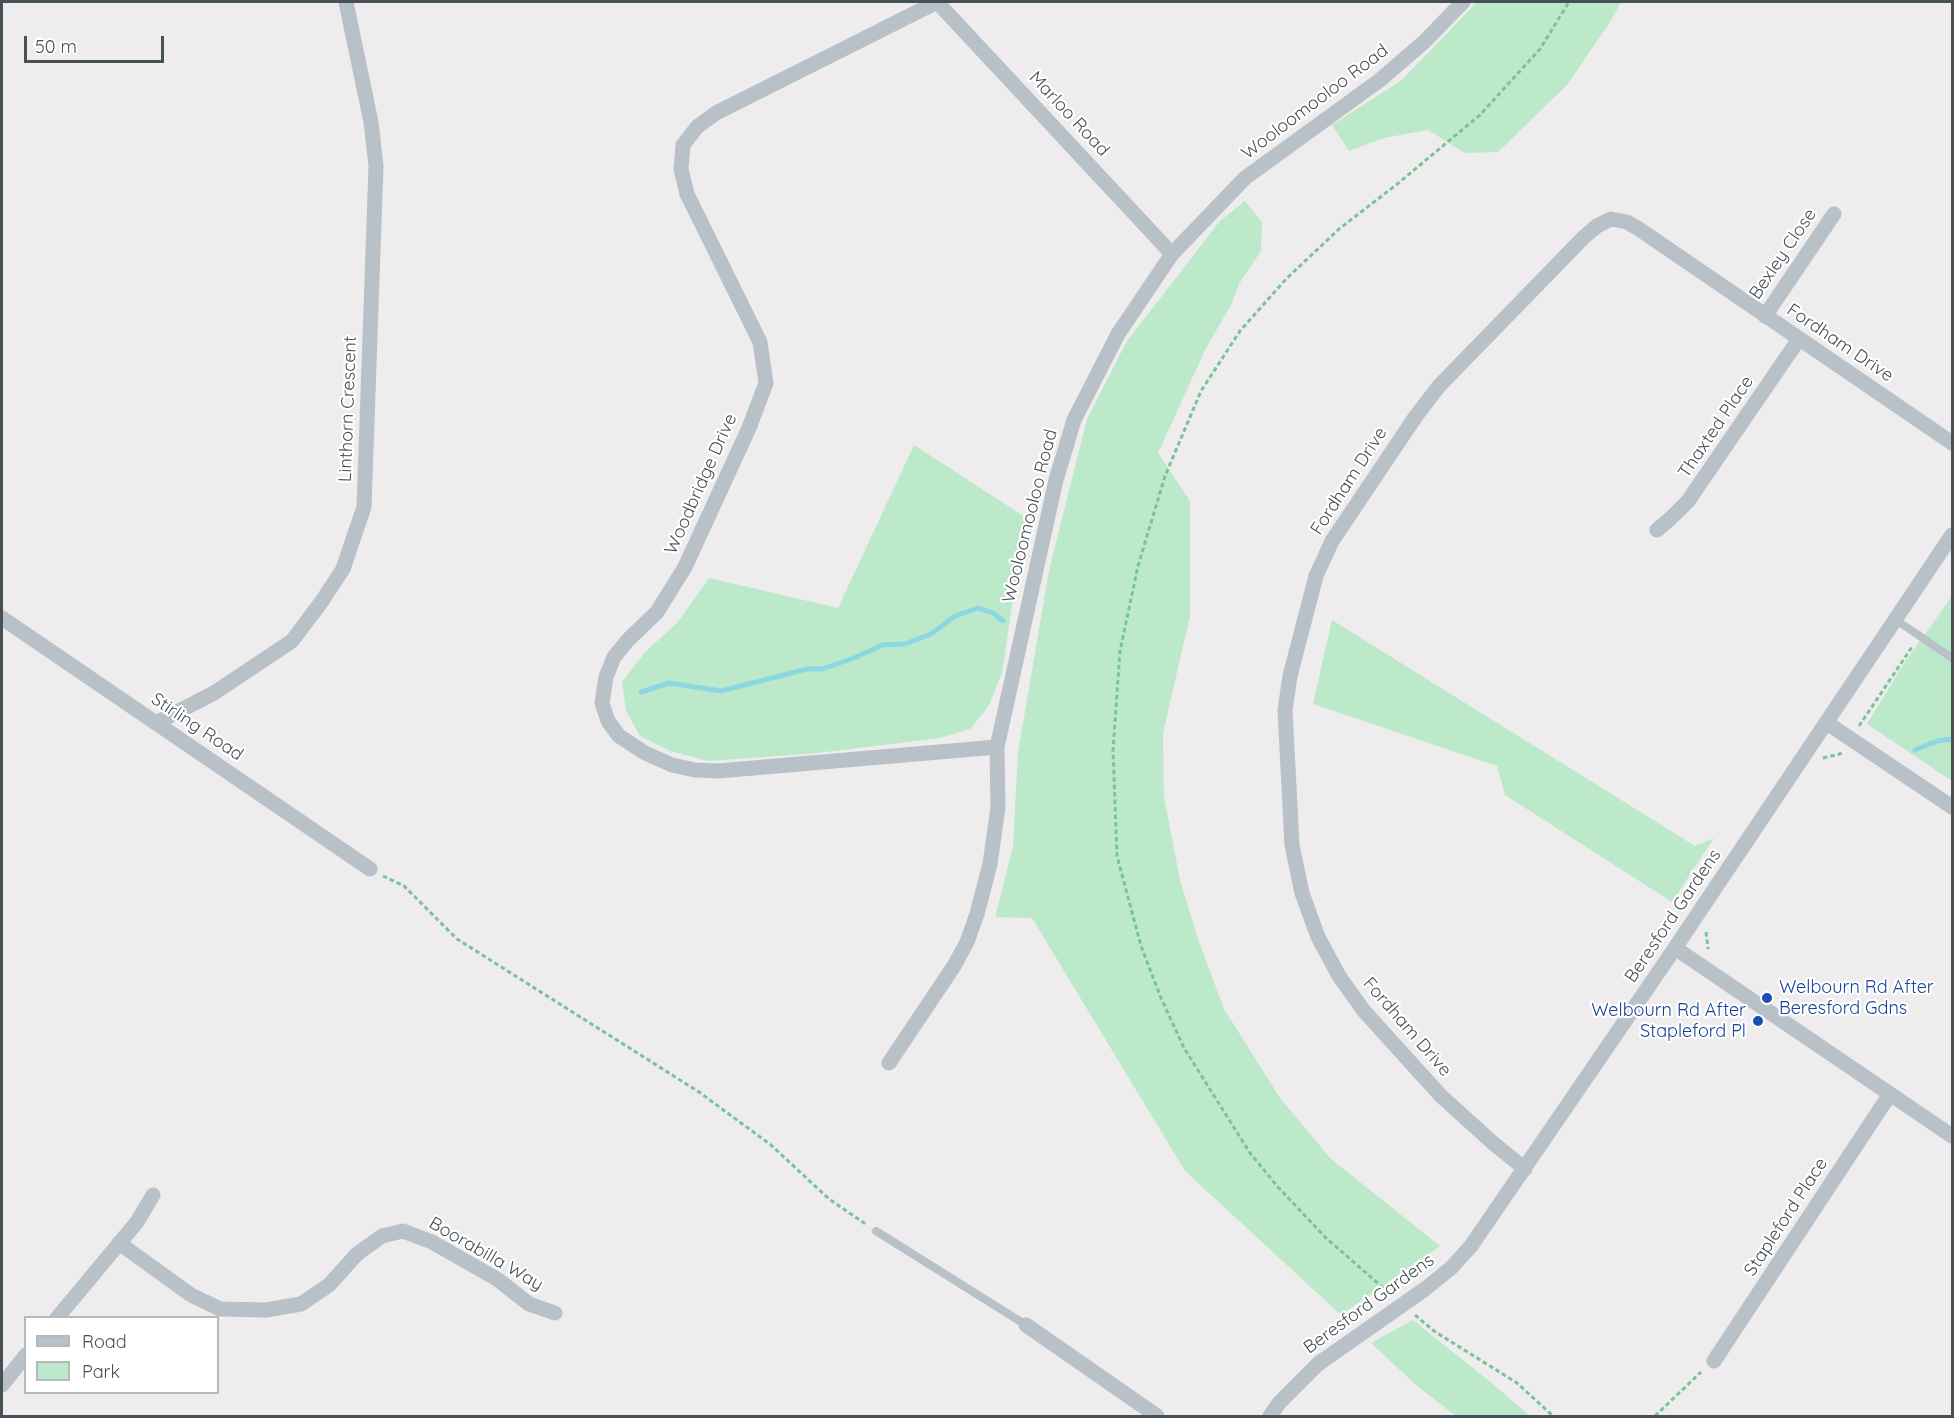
<!DOCTYPE html>
<style>
body{margin:0}
#map{position:relative;width:1954px;height:1418px;overflow:hidden;background:#eeecec;font-family:Quicksand,sans-serif}
canvas{display:block}
.frame{position:absolute;inset:0;border:3px solid #465057;pointer-events:none}
.legend{position:absolute;left:24px;top:1316px;width:195px;height:78px;box-sizing:border-box;background:#fff;border:2px solid #b5b9bc;margin:0;padding:8px 10px;list-style:none;font-size:18px;color:#465057}
.legend li{display:flex;align-items:center;gap:12px;height:30px}
.legend b{width:30px;border:2px solid #b5b9bc}
.scale{position:absolute;left:24px;top:36px;width:140px;height:27px;box-sizing:border-box;border:3px solid #465057;border-top:0;padding-left:8px;font-size:18px;line-height:21px;white-space:nowrap;color:#465057;-webkit-text-stroke:4px #fff;paint-order:stroke}
</style>
<div id="map">
<canvas width="1954" height="1418"></canvas>
<div class="frame"></div>
<ul class="legend">
<li><b style="height:8px;background:#b8c1c7"></b>Road</li>
<li><b style="height:16px;background:#bde9cb"></b>Park</li>
</ul>
<div class="scale">50 m</div>
</div>
<script>
const ctx = document.querySelector('canvas').getContext('2d');
ctx.lineJoin = 'round';
function paint(path, color) { ctx.fillStyle = color; ctx.fill(path, 'evenodd'); }
const shape = rows => new Path2D(rows.map(r => 'M' + r).join(''));
function strokePath(path, color, width, dash) { ctx.strokeStyle = color; ctx.lineWidth = width; ctx.lineCap = dash ? 'butt' : 'round'; ctx.setLineDash(dash || []); ctx.stroke(path); }
function drawText(font, color, halo, rows, align = 'center') {
  ctx.font = font + ' Quicksand,sans-serif'; ctx.lineWidth = 4.5; ctx.setLineDash([]); ctx.textBaseline = 'middle'; ctx.strokeStyle = halo; ctx.fillStyle = color; for (const [text, x, y, turn = 0] of rows) {
    ctx.save(); ctx.translate(x, y); ctx.rotate((+turn || 0) * Math.PI / 180); ctx.textAlign = isNaN(turn) ? turn : align; if (halo) ctx.strokeText(text, 0, 0); ctx.fillText(text, 0, 0); ctx.restore();
  }
}
const green = shape([
 [1477,2,1621,2,1610,22,1567,85,1498,152,1465,153,1428,130,1384,138,1349,151,1332,125,1402,80],
 [1245,201,1262,222,1261,251,1239,284,1231,305,1206,348,1158,453,1190,501,1190,616,1163,733,1164,797,1180,880,1198,939,1224,1009,1280,1098,1331,1159,1440,1246,1341,1315,1185,1171,1032,918,995,917,1013,846,1018,752,1049,571,1087,419,1127,341,1220,221],
 [914,445,1025,517,1002,673,988,707,970,729,940,738,818,753,708,761,670,751,640,736,626,711,622,682,645,652,677,623,709,578,838,608],
 [1952,596,1952,781,1867,724,1903,665],
 [1332,620,1695,846,1714,838,1672,902,1505,795,1497,766,1313,704],
 [1413,1320,1494,1385,1530,1416,1456,1416,1417,1386,1371,1343]
]);
const stream = shape([
 [641,692,669,683,721,691,807,669,822,669,854,658,882,645,905,644,931,634,955,616,978,608,993,613,1003,621],
 [1915,750,1937,741,1952,739]
]);
const path = shape([
 [1859,726,1912,647],
 [1823,758,1840,754,1842,752],
 [383,876,404,886,457,939,699,1092,771,1145,829,1199,867,1225],
 [1706,932,1708,949],
 [1389,1293,1325,1237,1277,1186,1250,1153,1184,1048,1161,998,1141,946,1117,856,1113,750,1120,651,1138,566,1165,476,1201,391,1240,331,1286,279,1339,229,1396,185,1480,115,1540,49,1569,2],
 [1415,1315,1434,1331,1517,1383,1553,1416],
 [1655,1416,1701,1372]
]);
const service = shape([
 [1896,620,1952,658],
 [876,1231,1026,1325]
]);
const minor = shape([
 [937,2,716,113,697,127,683,145,681,169,687,194,760,342,766,383,749,428,685,567,657,612,628,640,614,657,606,677,602,703,608,721,619,736,645,753,672,765,695,770,718,771,997,747],
 [937,2,1172,254],
 [1765,316,1834,214],
 [1657,530,1671,518,1688,501,1799,339],
 [2,618,370,869],
 [156,723,214,693,292,641,322,601,343,569,364,507,376,166,371,122,346,2],
 [1827,723,1952,807],
 [1675,948,1952,1136],
 [889,1063,954,966,967,942,977,914,990,864,998,807,997,747,1056,480,1074,420,1118,334,1172,254,1245,178,1380,80,1424,42,1463,2],
 [1525,1169,1493,1143,1441,1096,1364,1011,1339,976,1318,937,1302,893,1292,845,1285,710,1290,676,1316,576,1332,541,1416,416,1439,386,1584,237,1597,226,1611,219,1627,222,1639,229,1952,443],
 [119,1243,191,1295,220,1309,266,1310,301,1304,329,1285,357,1254,382,1236,403,1231,432,1242,497,1279,529,1304,555,1313],
 [57,1318,137,1222,153,1195],
 [1026,1325,1157,1416],
 [1714,1361,1890,1094],
 [2,1385,26,1355],
 [1270,1416,1279,1403,1318,1364,1425,1289,1451,1268,1471,1246,1675,948,1952,535]
]);
const markers = [
 [1767,998,6,"#1a4fb4"],
 [1758,1021,6,"#1a4fb4"]
];
const streetNames = [
 ["Wooloomooloo Road",1315,102,-37],
 ["Marloo Road",1069,114,47],
 ["Bexley Close",1783,254,-56],
 ["Fordham Drive",1840,343,34],
 ["Linthorn Crescent",348,409,-88],
 ["Thaxted Place",1716,427,-56],
 ["Fordham Drive",1349,481,-57],
 ["Woodbridge Drive",701,484,-66],
 ["Wooloomooloo Road",1030,516,-76],
 ["Stirling Road",197,727,34],
 ["Beresford Gardens",1673,916,-56],
 ["Fordham Drive",1407,1027,49],
 ["Stapleford Place",1786,1217,-57],
 ["Boorabilla Way",486,1254,30],
 ["Beresford Gardens",1369,1304,-36]
];
const transitNames = [
 ["Welbourn Rd After",1779,988],
 ["Beresford Gdns",1779,1009],
 ["Welbourn Rd After",1746,1011,"right"],
 ["Stapleford Pl",1746,1032,"right"]
];
paint(green, '#bde9cb');
strokePath(stream, '#8dd7e3', 5);
strokePath(path, '#78c499', 3, [4.5, 3]);
strokePath(service, '#b8c1c7', 8);
strokePath(minor, '#b8c1c7', 15);
for (const [x, y, r, color] of markers) { const dot = new Path2D(); dot.arc(x, y, r, 0, 2 * Math.PI); ctx.fillStyle = color; ctx.fill(dot); strokePath(dot, '#fff', 2); }
drawText('18px', '#465057', '#fff', streetNames);
drawText('18px', '#164399', '#fff', transitNames, 'left');
</script>
